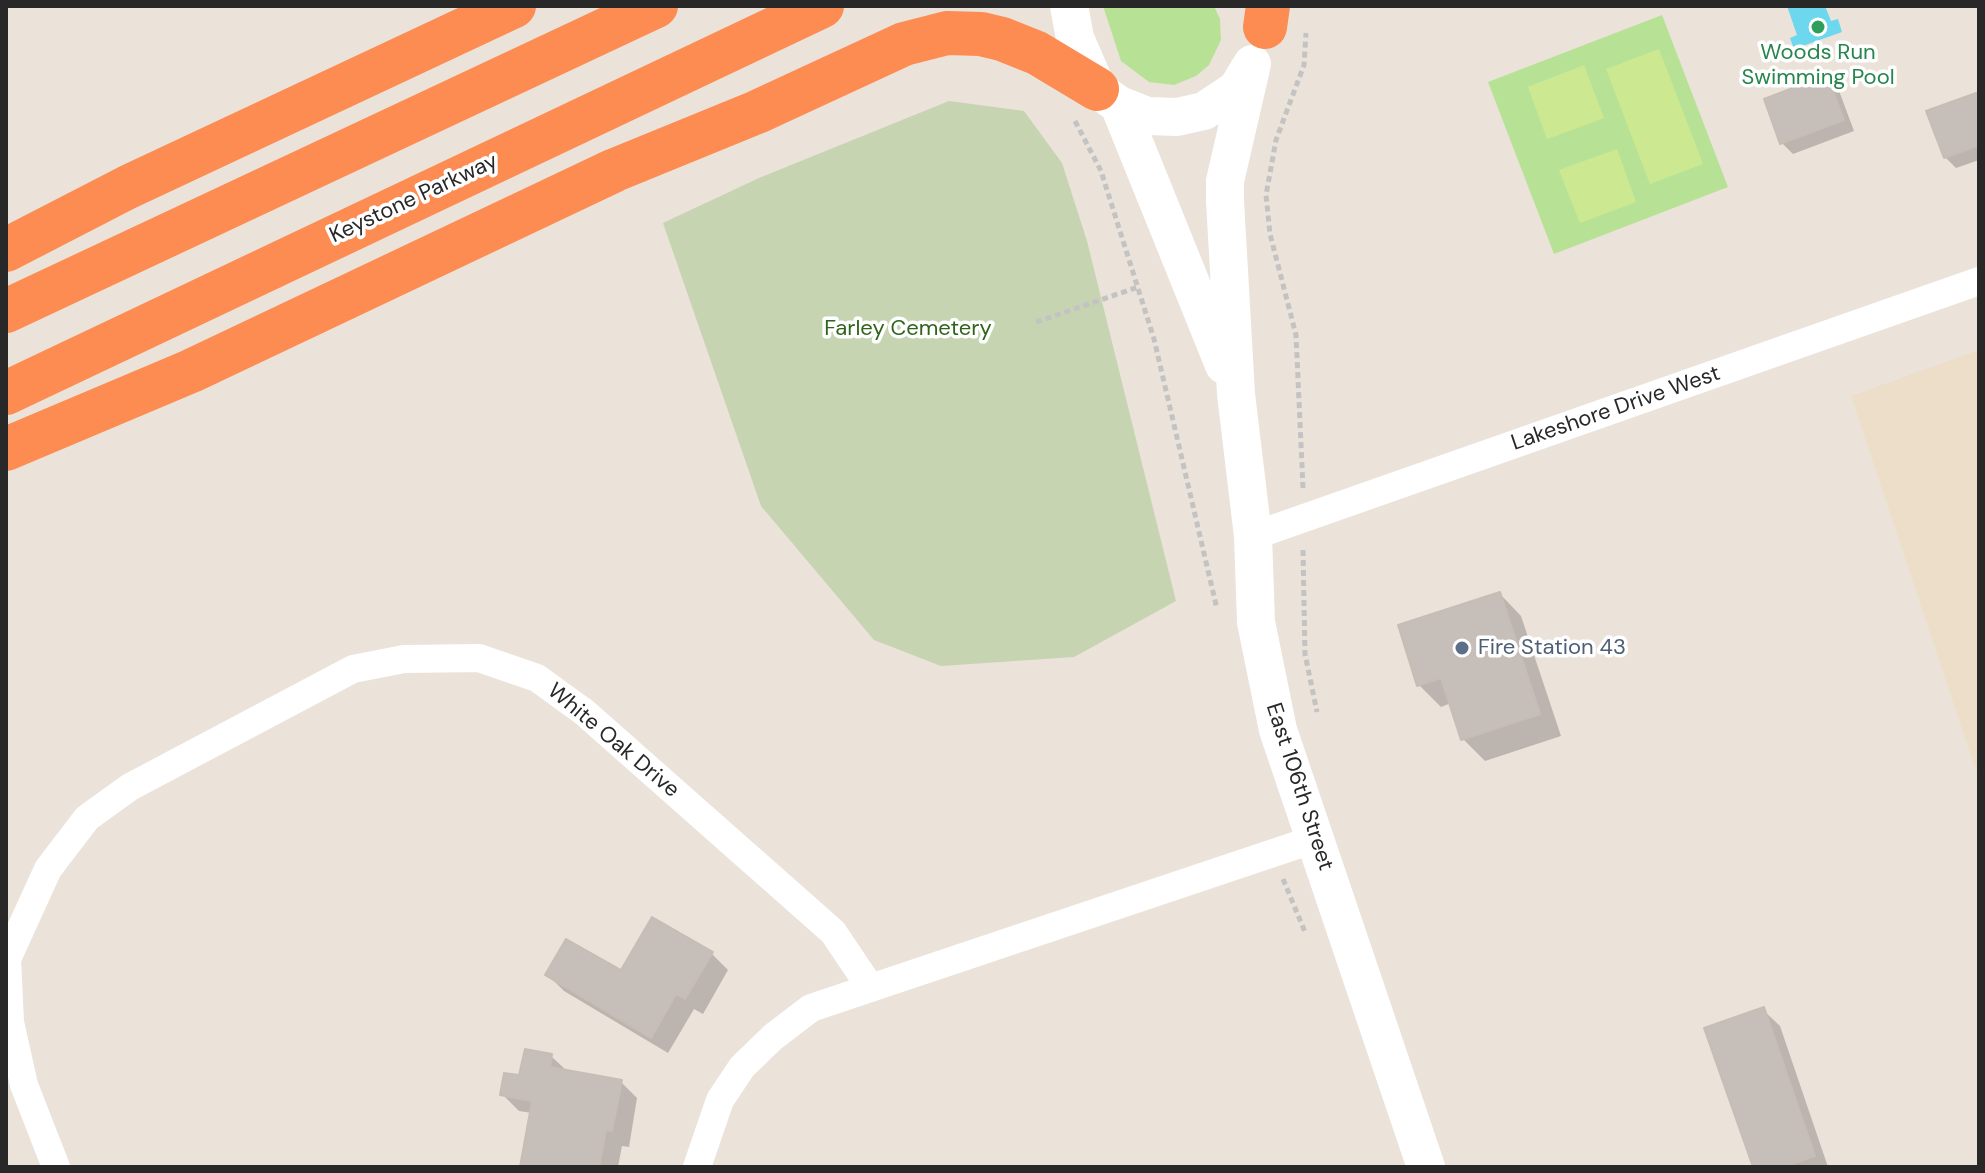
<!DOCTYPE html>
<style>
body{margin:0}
#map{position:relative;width:1985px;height:1173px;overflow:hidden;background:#ebe2da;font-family:"DM Sans",sans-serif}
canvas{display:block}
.frame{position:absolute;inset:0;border:8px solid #282828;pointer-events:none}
</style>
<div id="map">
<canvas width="1985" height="1173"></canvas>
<div class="frame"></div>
</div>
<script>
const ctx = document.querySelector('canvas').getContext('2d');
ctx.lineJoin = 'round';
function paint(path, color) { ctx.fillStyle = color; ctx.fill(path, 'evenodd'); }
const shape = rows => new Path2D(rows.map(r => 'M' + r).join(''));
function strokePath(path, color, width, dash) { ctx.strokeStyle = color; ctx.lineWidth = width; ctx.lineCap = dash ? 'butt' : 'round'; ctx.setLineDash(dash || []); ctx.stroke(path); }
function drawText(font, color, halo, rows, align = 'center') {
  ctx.font = font + ' "DM Sans",sans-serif'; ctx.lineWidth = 7; ctx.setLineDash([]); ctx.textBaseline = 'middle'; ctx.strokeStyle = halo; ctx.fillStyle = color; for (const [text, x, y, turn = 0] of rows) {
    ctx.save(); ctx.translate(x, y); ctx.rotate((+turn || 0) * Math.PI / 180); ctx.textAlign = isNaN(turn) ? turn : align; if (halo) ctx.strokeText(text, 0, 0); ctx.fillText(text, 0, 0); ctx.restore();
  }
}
const education = shape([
 [1979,350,1979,780,1851,396]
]);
const green = shape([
 [1103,6,1214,6,1220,19,1221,40,1209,65,1196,76,1174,85,1149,82,1121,61],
 [1662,15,1728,187,1554,254,1488,82]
]);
const cemetery = shape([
 [949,101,1024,111,1062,163,1087,241,1176,601,1074,657,941,666,874,640,761,506,663,223,759,178]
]);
const pitch = shape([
 [1659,49,1703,164,1650,184,1606,69],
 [1584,65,1604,118,1547,139,1528,87],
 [1617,149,1636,202,1580,223,1559,170]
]);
const water = shape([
 [1787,6,1825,6,1831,21,1838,19,1842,32,1794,49,1790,38,1797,35]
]);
const shadow = shape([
 [1827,77,1838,88,1854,131,1793,154,1782,143,1766,100],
 [1979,95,1979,160,1956,168,1945,157],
 [1500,594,1521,616,1561,736,1485,761,1463,739,1451,703,1441,707,1419,685],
 [712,954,728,970,703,1014,694,1009,668,1053,564,991,548,975,622,973],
 [1763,1010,1780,1026,1828,1167,1755,1167],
 [551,1056,568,1072,621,1082,637,1098,629,1147,622,1146,618,1167,522,1167,532,1113,519,1111,502,1094]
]);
const building = shape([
 [1827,75,1844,120,1780,144,1764,99,1827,75],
 [1979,92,1979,145,1944,158,1926,111,1979,92],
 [1500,592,1540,714,1461,740,1441,678,1417,686,1398,625,1500,592],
 [652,917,713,952,685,999,676,994,651,1038,545,975,566,939,621,970,652,917],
 [1764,1007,1815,1156,1783,1167,1753,1167,1704,1028,1764,1007],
 [525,1049,552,1054,550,1067,622,1080,612,1131,606,1130,599,1167,520,1167,532,1101,500,1095,504,1073,519,1075,525,1049]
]);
const path = shape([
 [1075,121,1101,171,1154,339,1217,609],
 [1036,322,1138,287],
 [1303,488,1296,335,1270,234,1266,195,1276,140,1304,65,1306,33],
 [1303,550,1305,654,1317,712],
 [1283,879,1305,932]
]);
const street = shape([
 [1253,536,1979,281],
 [56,1167,24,1085,10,1022,7,959,48,869,87,818,130,787,353,669,404,659,479,658,537,678,584,712,833,932,870,987],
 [697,1167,720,1100,742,1067,773,1037,811,1008,1315,839]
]);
const secondary = shape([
 [1069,6,1075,38,1097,89,1119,105,1147,116,1177,117,1204,111,1237,89,1249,69],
 [1252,64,1225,181,1225,201,1236,394,1253,536,1256,622,1278,730,1426,1167],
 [1119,105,1224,365]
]);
const highway = shape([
 [1265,27,1268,6],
 [6,250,128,187,514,6],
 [6,311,656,6],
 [6,393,822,6],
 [6,449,191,371,615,170,757,112,904,44,947,33,981,34,1002,39,1037,53,1097,89]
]);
const markers = [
 [1818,27,8,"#2e9e5b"],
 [1462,648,8,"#5c6f8a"]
];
const leisureNames = [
 ["Woods Run",1818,53],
 ["Swimming Pool",1818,78]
];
const streetNames = [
 ["Keystone Parkway",414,199,-25],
 ["Lakeshore Drive West",1616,409,-19],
 ["White Oak Drive",613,741,40],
 ["East 106th Street",1299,787,72]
];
const parkNames = [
 ["Farley Cemetery",908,329]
];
const serviceNames = [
 ["Fire Station 43",1478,648]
];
paint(education, '#eddec9');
paint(green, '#b7e296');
paint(cemetery, '#c6d4b1');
paint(pitch, '#cce991');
paint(water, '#6cd7ed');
paint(shadow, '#0003');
paint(building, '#c6bfb9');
strokePath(building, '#c6beb4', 2);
strokePath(path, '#c3c3c3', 5, [6, 4]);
strokePath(street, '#fff', 28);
strokePath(secondary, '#fff', 38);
strokePath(highway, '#fd8c52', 44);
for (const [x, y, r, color] of markers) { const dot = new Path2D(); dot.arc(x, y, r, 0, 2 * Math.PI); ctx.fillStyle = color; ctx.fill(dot); strokePath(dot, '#fff', 3); }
drawText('22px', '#27864d', '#fff', leisureNames);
drawText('22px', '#282828', '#fff', streetNames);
drawText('22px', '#30641a', '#fff', parkNames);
drawText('22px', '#4e5e75', '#fff', serviceNames, 'left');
</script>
